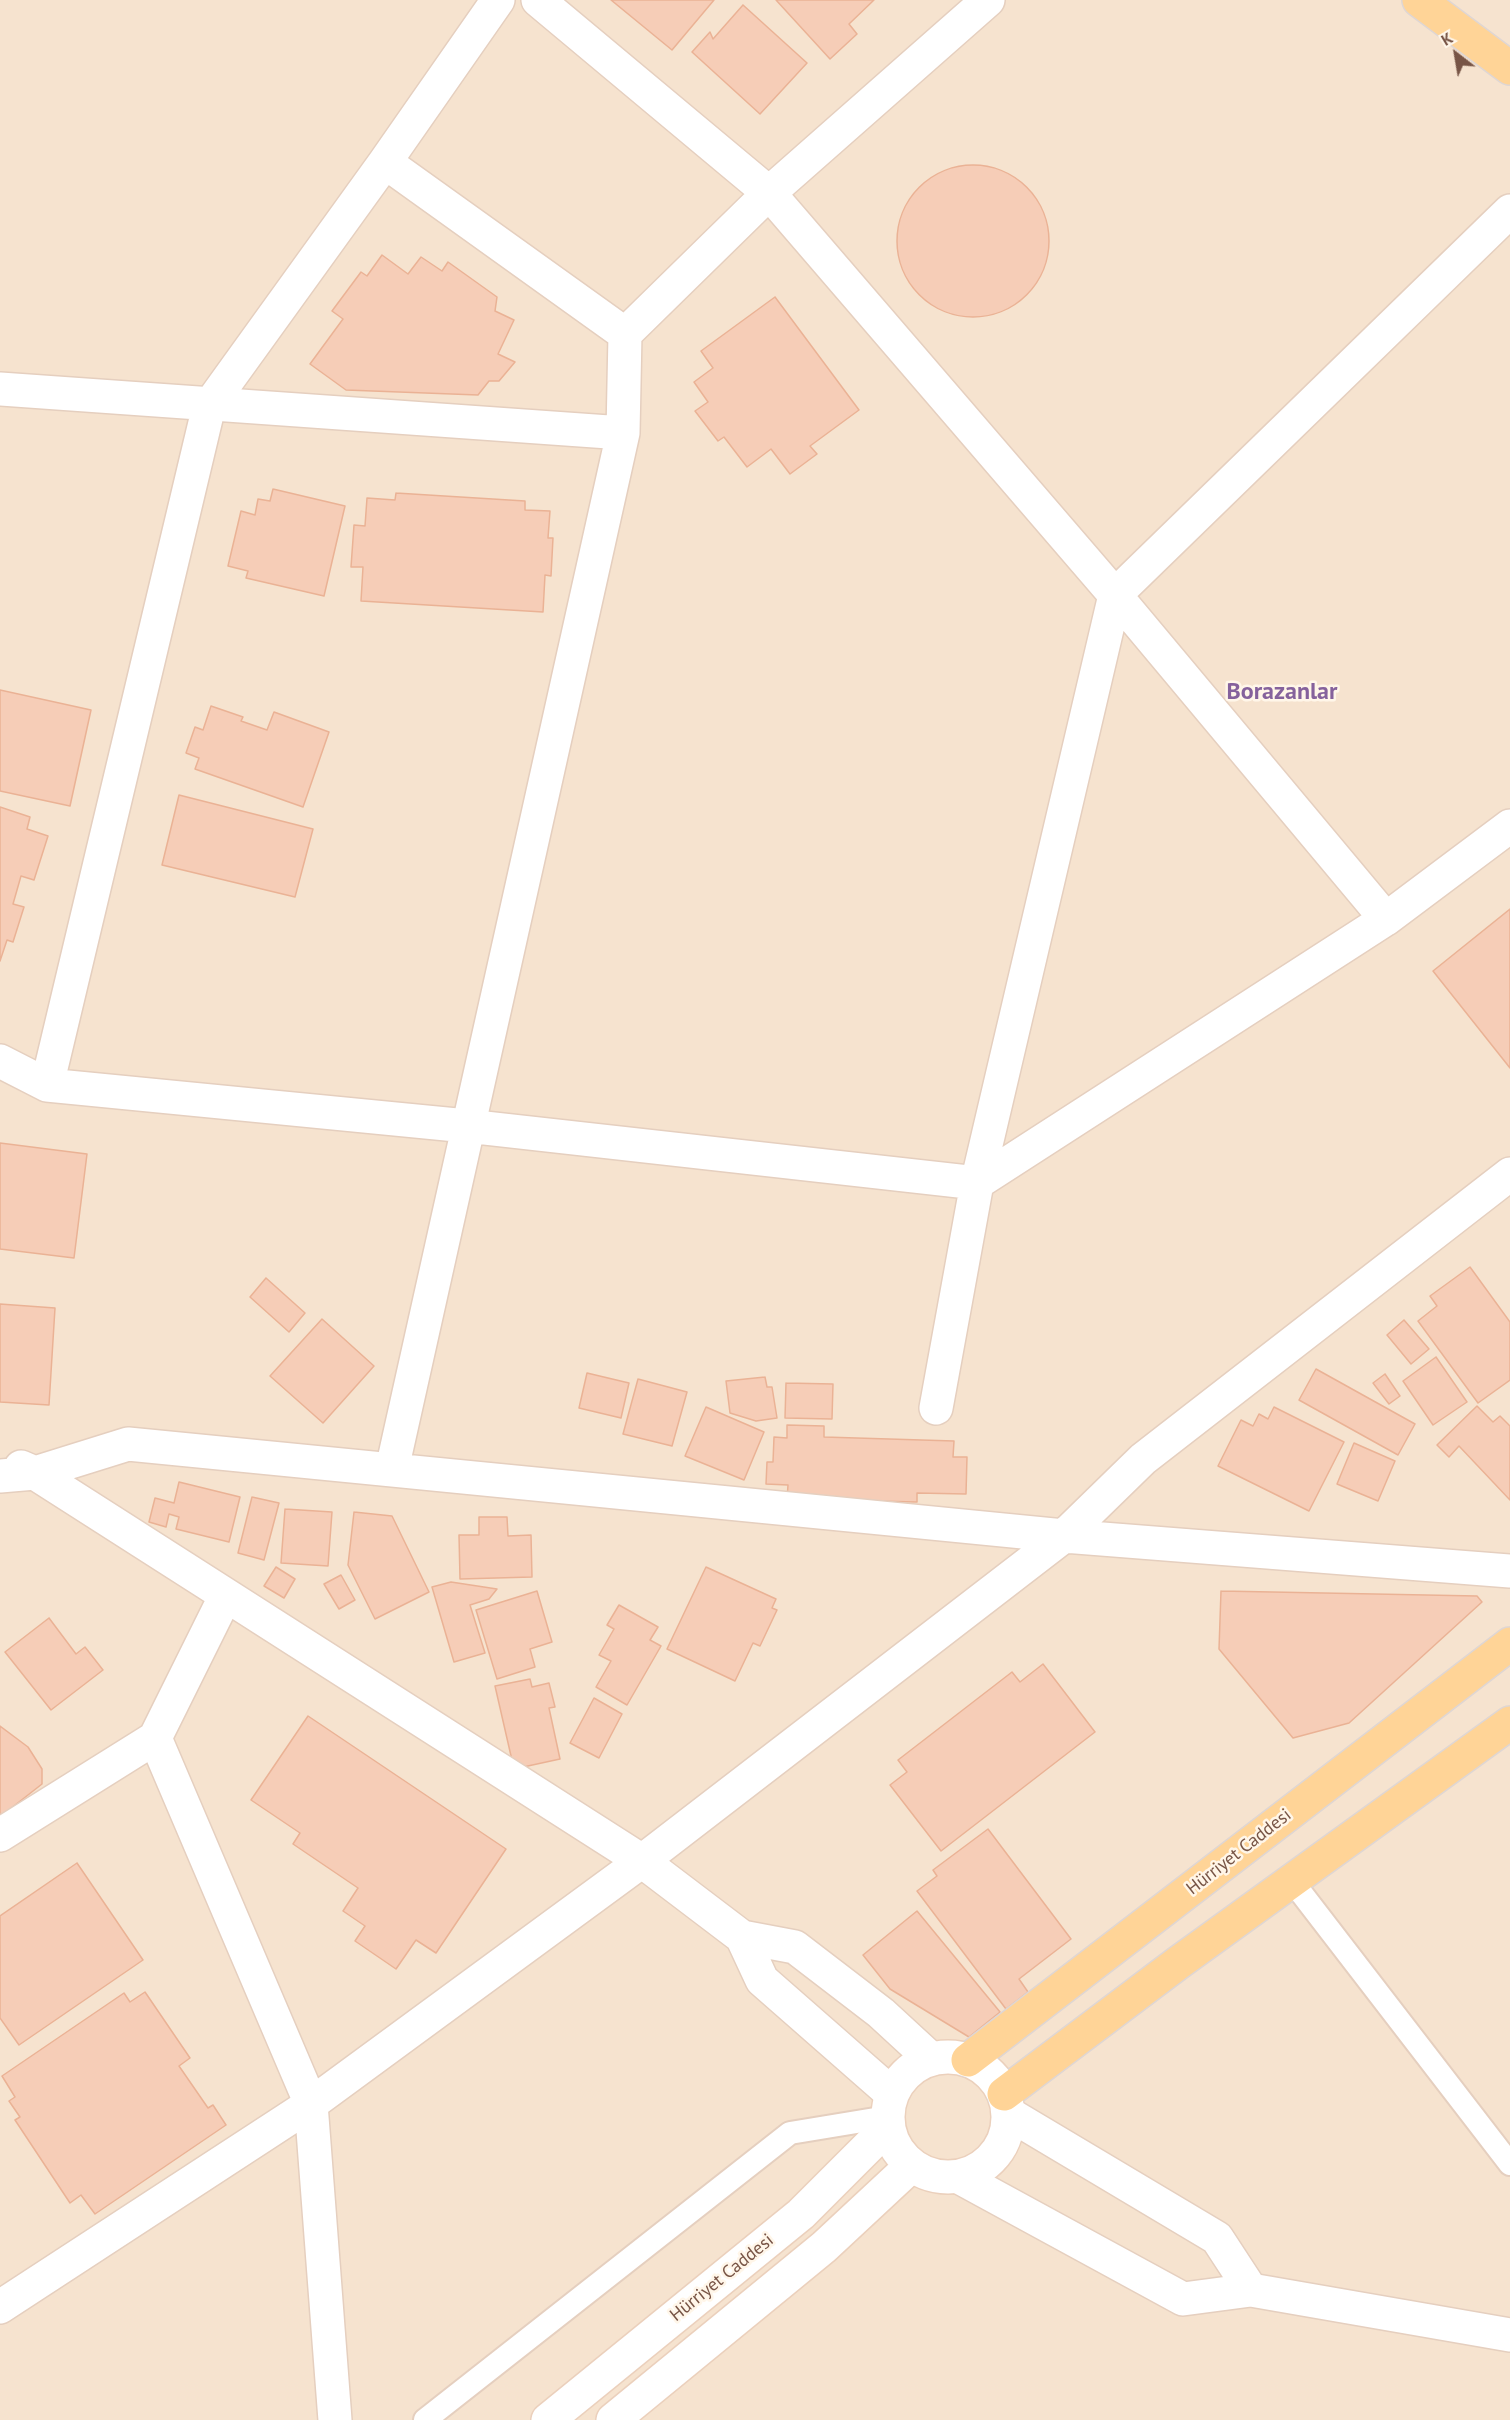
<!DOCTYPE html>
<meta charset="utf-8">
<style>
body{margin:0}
#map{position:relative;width:1510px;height:2420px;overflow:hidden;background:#fef2e1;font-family:"PT Sans",sans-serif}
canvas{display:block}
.north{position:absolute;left:1426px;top:24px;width:60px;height:60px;-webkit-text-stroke:4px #fff6e9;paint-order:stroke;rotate:329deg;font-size:16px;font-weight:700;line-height:24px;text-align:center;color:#785546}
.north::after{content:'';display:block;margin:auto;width:21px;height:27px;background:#785546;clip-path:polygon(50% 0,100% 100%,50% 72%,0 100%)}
</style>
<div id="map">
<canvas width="1510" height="2420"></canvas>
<div class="north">K</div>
</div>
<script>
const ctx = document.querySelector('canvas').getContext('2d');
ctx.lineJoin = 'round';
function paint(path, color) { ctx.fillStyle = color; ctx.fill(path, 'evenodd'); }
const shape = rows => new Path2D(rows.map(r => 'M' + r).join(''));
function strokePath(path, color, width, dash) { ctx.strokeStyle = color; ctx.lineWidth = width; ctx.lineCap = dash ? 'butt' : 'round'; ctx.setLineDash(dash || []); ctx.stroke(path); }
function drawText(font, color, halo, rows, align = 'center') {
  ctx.font = font + ' "PT Sans",sans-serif'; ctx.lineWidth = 5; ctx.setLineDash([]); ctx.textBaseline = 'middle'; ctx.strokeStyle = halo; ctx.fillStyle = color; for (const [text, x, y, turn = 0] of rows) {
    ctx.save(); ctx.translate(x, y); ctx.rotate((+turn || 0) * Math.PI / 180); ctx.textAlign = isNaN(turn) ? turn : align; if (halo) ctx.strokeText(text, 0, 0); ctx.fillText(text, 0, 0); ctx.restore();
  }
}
const residential = shape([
 [0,0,1510,0,1510,2420,0,2420]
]);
const building = shape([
 [611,0,714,0,672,50,611,0],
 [776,0,874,0,849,24,857,34,830,59,776,0],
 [743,5,807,63,760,114,692,52,710,32,713,39,743,5],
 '897 241a76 76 0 1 1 152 0a76 76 0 1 1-152 0Z',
 [382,255,408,274,421,257,442,271,448,262,497,297,495,311,514,320,498,354,515,362,499,381,489,381,478,395,346,390,310,364,343,319,332,311,361,272,367,276,382,255],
 [775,297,859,410,810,446,817,454,790,474,771,449,747,467,724,437,718,441,695,411,708,402,694,382,713,368,701,351,775,297],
 [273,489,345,506,324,596,246,578,248,571,228,566,241,511,255,515,258,499,270,501,273,489],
 [396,493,525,501,525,510,550,511,548,538,553,538,551,576,545,575,543,612,361,601,363,567,351,567,354,525,365,526,367,498,395,500,396,493],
 [0,690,91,710,70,806,0,791,0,690],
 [211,706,243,717,241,721,267,730,274,712,329,732,303,807,195,769,199,758,186,753,195,727,203,730,211,706],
 [179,795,313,829,295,897,162,865,179,795],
 [0,807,30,817,27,829,48,836,34,880,21,876,13,904,24,907,13,942,7,940,0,961,0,807],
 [1510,909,1510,1068,1433,971,1510,909],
 [0,1143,87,1154,74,1258,0,1249,0,1143],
 [1470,1267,1510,1322,1510,1380,1478,1403,1418,1321,1437,1306,1430,1296,1470,1267],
 [266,1278,305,1313,289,1332,250,1297,266,1278],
 [0,1304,55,1308,49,1405,0,1402,0,1304],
 [322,1319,374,1366,323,1423,270,1376,322,1319],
 [1404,1320,1429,1349,1411,1364,1387,1335,1404,1320],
 [1436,1357,1467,1402,1433,1425,1403,1381,1436,1357],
 [1316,1369,1415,1424,1398,1455,1299,1400,1316,1369],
 [587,1373,629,1383,621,1418,579,1408,587,1373],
 [1385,1374,1400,1396,1389,1404,1373,1383,1385,1374],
 [765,1377,767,1387,772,1387,777,1418,756,1421,730,1413,726,1381,765,1377],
 [638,1379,687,1392,672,1446,623,1434,638,1379],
 [786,1383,833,1384,832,1419,785,1418,786,1383],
 [1477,1406,1493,1422,1500,1416,1510,1426,1510,1500,1459,1446,1449,1457,1437,1445,1477,1406],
 [706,1407,764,1432,744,1480,685,1456,706,1407],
 [1274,1407,1344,1442,1309,1511,1218,1466,1241,1420,1253,1426,1259,1414,1268,1419,1274,1407],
 [787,1425,824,1426,824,1437,954,1441,953,1457,967,1457,966,1494,917,1493,917,1502,787,1499,788,1485,766,1484,767,1462,773,1462,774,1437,787,1438,787,1425],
 [1354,1443,1395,1461,1378,1501,1337,1484,1354,1443],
 [179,1482,240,1497,229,1542,176,1529,179,1517,169,1514,166,1527,149,1522,155,1498,174,1503,179,1482],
 [252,1497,279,1503,264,1560,238,1553,252,1497],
 [285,1509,332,1512,328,1566,281,1563,285,1509],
 [354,1512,392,1516,429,1592,375,1619,348,1565,354,1512],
 [479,1517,507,1517,508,1536,531,1535,532,1577,460,1579,459,1535,479,1535,479,1517],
 [276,1567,295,1579,284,1598,264,1586,276,1567],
 [706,1567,776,1599,772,1608,777,1610,760,1646,753,1643,735,1681,667,1649,706,1567],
 [341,1575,355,1600,339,1609,324,1584,341,1575],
 [451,1582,497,1589,489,1599,470,1605,485,1653,454,1662,432,1587,451,1582],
 [537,1591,552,1642,530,1649,535,1667,497,1679,476,1610,537,1591],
 [1221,1591,1477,1596,1482,1602,1349,1723,1293,1738,1219,1649,1221,1591],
 [619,1605,658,1627,650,1640,661,1646,627,1705,596,1687,611,1661,599,1655,614,1629,607,1625,619,1605],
 [49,1618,76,1654,85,1647,103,1670,51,1710,5,1652,49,1618],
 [1043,1664,1095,1732,941,1851,890,1785,907,1772,898,1760,1012,1672,1020,1682,1043,1664],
 [530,1679,532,1687,549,1683,555,1707,549,1708,560,1759,514,1769,495,1686,530,1679],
 [594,1698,622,1714,599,1758,570,1743,594,1698],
 [308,1716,506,1849,436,1953,416,1940,396,1969,355,1941,365,1926,343,1911,358,1888,293,1844,300,1833,251,1800,308,1716],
 [0,1726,28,1747,42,1769,42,1784,0,1817,0,1726],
 [988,1829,1071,1939,1019,1979,1028,1992,1006,2009,917,1891,937,1876,933,1870,988,1829],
 [77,1863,143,1960,19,2045,0,2018,0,1916,77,1863],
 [917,1911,1000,2012,969,2037,890,1989,863,1955,917,1911],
 [145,1992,190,2058,179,2066,208,2108,213,2105,226,2125,95,2214,81,2195,70,2203,15,2120,20,2117,9,2101,15,2097,2,2076,124,1993,130,2002,145,1992]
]);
const lane = shape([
 [1292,1881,1510,2164],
 [425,2420,790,2133,887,2117]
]);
const street = shape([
 [538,0,769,193,1115,595,1386,919,1510,826],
 [385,162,625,334],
 [0,389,623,433],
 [0,1061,47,1085,209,406,385,162,498,0],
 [47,1085,467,1126,977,1183,1386,919],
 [936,1408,977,1183,1115,595,1510,211],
 [21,1467,35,1473,642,1861,742,1937],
 [392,1469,623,433,625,334,769,193,988,0],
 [0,1476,35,1473,128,1444,1064,1536,1510,1571],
 [155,1738,311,2104,335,2420],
 [0,1835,155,1738,226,1595],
 [892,2094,762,1980,742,1937,795,1947,881,2013,931,2059],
 [959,2177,1183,2299,1251,2290,1217,2238,1009,2114],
 [1251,2290,1510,2335],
 [0,2307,311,2104,642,1861,1064,1536,1143,1459,1510,1174]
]);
const secondary = shape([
 '888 2117a60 60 0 1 1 120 0a60 60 0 1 1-120 0Z',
 [548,2420,801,2214,888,2127],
 [613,2420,824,2247,911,2166]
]);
const primary = shape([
 [1419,0,1510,68],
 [968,2060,1510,1644],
 [1004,2094,1178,1963,1510,1723]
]);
const streetNames = [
 ["Hürriyet Caddesi",1239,1852,-38],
 ["Hürriyet Caddesi",722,2278,-39]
];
const districtNames = [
 ["Borazanlar",1282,692]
];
paint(residential, '#f6e3cf');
paint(building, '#f6cdb7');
strokePath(building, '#eab295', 1.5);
strokePath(lane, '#e5cfbf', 26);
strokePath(street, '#e5cfbf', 36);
strokePath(secondary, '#ebd0bc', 36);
strokePath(primary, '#dfd6d3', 36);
strokePath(lane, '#fff', 22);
strokePath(street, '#fff', 33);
strokePath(secondary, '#fff', 33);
strokePath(primary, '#ffd497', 33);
drawText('18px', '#785546', '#fff6e9', streetNames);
drawText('bold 24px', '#85619c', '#fff6e9', districtNames);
</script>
